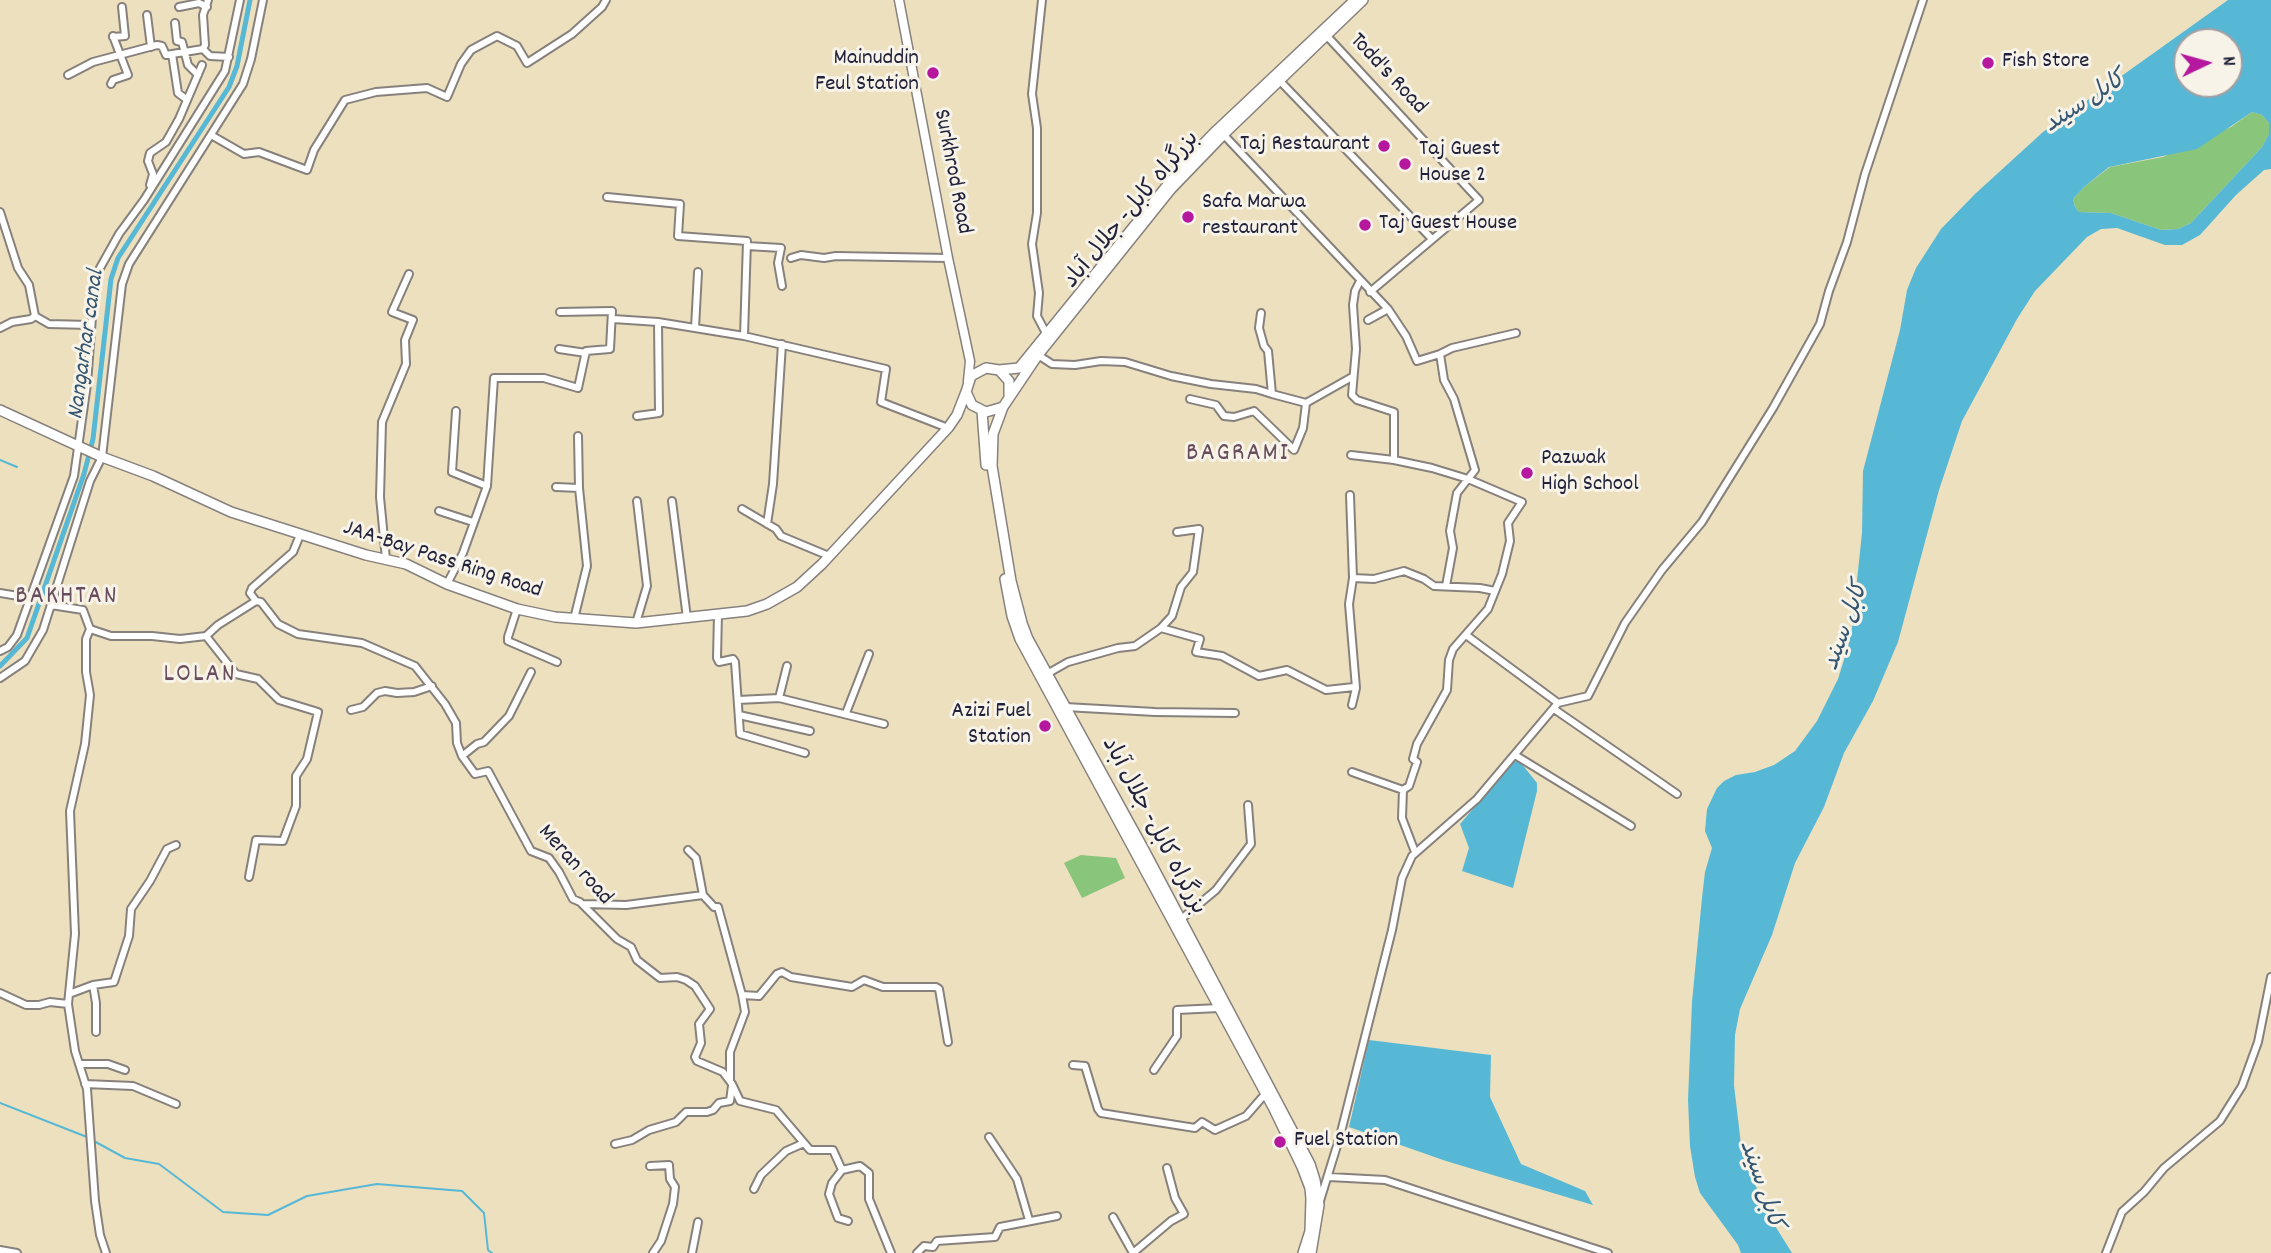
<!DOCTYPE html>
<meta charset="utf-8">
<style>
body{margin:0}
#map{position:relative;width:2271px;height:1253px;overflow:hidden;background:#ece0bf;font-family:Dekko,sans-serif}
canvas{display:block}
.north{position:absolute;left:2173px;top:28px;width:70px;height:70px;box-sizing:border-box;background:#f7f3e8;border:2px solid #a29fa3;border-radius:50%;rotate:85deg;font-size:19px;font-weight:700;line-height:28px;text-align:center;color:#22223b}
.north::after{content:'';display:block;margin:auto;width:24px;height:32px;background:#b5179e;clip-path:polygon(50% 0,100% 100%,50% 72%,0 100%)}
</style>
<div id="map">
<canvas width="2271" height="1253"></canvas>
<div class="north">N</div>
</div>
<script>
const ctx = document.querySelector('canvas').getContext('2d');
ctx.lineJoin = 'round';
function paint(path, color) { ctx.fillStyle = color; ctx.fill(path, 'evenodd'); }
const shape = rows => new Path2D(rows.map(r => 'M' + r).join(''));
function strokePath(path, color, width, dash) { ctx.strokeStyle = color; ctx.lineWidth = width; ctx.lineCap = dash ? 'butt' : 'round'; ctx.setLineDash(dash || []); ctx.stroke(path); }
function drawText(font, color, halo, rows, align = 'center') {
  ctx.font = font + ' Dekko,"Playpen Sans Arabic",sans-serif'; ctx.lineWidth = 6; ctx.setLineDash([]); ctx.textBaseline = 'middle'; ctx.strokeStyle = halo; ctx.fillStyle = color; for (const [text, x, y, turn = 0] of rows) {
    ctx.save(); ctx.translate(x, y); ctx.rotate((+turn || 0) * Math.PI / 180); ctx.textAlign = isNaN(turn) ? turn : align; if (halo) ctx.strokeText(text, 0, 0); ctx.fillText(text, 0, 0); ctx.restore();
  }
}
const green = shape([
 [2252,112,2262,115,2269,123,2269,134,2262,147,2191,223,2178,229,2161,230,2111,213,2079,212,2075,207,2073,199,2084,187,2110,167,2163,157,2231,127],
 [1081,855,1116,858,1125,878,1082,898,1064,863]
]);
const water = shape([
 [2228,0,2271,0,2271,169,2264,170,2236,195,2200,235,2182,245,2165,245,2117,228,2101,229,2087,237,2035,291,2017,319,1962,421,1939,490,1898,642,1873,701,1844,753,1824,807,1795,863,1772,935,1740,1009,1735,1035,1734,1085,1742,1153,1767,1213,1792,1253,1741,1253,1738,1245,1700,1193,1695,1177,1690,1146,1688,1100,1692,1002,1702,898,1705,872,1712,848,1705,831,1707,809,1717,788,1724,781,1736,775,1755,772,1774,765,1795,751,1817,721,1838,679,1848,647,1852,628,1862,533,1863,471,1900,330,1907,290,1916,268,1941,229,1975,194,2043,132],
 [2187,42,2229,42,2229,84,2187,84],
 [2252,112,2262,115,2269,123,2269,134,2262,147,2191,223,2178,229,2161,230,2111,213,2079,212,2075,207,2073,199,2084,187,2109,167,2197,149],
 [1517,758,1537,783,1537,791,1513,888,1462,871,1469,848,1460,824],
 [1369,1040,1491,1055,1490,1097,1521,1164,1585,1191,1593,1205,1446,1161,1349,1127]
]);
const stream = shape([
 [0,460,17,467],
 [0,1103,87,1137],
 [92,1140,125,1158,159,1164,223,1212,268,1215,307,1196,377,1184,462,1191,484,1213,488,1250,492,1253]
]);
const canal = shape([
 [0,666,27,638,84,474,93,439,111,279,118,258,229,87,237,66,250,0]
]);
const minor = shape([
 [1042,0,1032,94,1037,128,1037,213,1032,244,1039,293,1037,316,1047,335],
 [179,7,199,3,207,7],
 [147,15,151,47],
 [175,23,177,41,182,42,188,65,198,75],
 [1326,35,1479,200,1370,292],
 [113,37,125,36,122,7],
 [203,49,205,45,203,15,208,0],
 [172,54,178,93,186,99],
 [68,75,93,62,157,45,162,46,166,55,203,49,210,56,229,57],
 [1279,80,1432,239],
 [111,84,113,80,128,75,113,36],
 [1223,134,1388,309,1406,336,1417,361,1440,354,1444,380,1454,399,1475,470,1457,493,1450,531,1453,548,1446,586],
 [211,135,244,154,259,152,307,170,314,150,345,100,376,92,427,88,447,97,461,64,471,50,497,36,517,46,527,63,572,34,602,7,606,0],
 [150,185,153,174,148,161,150,153,166,142,179,119,202,65],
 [607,197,680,204,678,236,747,241,744,336],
 [0,212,18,268,29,285,35,316,49,324,90,325],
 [747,246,781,248,778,263,782,286],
 [791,258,801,255,824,258,836,256,948,258],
 [1360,281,1355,291,1353,305,1356,349,1352,395,1357,400,1394,412,1394,460],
 [1261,313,1259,328,1264,346,1268,351,1272,394,1306,403,1352,377],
 [613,319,658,322,744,336,886,369,881,402,948,428],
 [1368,320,1388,309],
 [0,328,12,322,31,319,35,316],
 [695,328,698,272],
 [559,349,586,353],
 [1440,354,1452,348,1516,333],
 [1038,355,1052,364,1075,365,1101,361,1125,362,1171,376,1211,384,1256,389,1272,394],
 [1190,399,1216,405,1224,416,1234,417,1254,411,1294,450,1303,428,1306,403],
 [456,411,452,472,487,486],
 [637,416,659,413,658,322],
 [1351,455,1394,460,1432,468,1468,479,1522,502,1508,523,1510,541,1502,574,1488,609,1453,649,1449,660,1447,690,1417,744,1413,759,1417,762,1409,786,1403,790],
 [556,487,579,488],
 [1350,495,1353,578,1349,604,1356,688,1352,705],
 [672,501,687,618],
 [742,509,776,529,781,536,829,556],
 [439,511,473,522],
 [767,524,773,484,782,344],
 [300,535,293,552,252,588,250,593,256,601,261,602,278,624,298,634,362,643,415,666,445,704,456,723,457,743,462,756,475,774,488,771,531,851,549,858,559,872,573,899,580,902,617,939,631,947,637,960,660,978,677,977,686,980,695,986,710,1009,699,1024,701,1043,695,1057,697,1061,723,1072,732,1084,740,1101,776,1110,810,1150,833,1150,842,1170,860,1166,869,1173,869,1199,891,1253],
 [386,559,380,497,382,422,406,364,405,340,413,320,392,312,409,274],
 [1353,578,1374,579,1404,571,1424,579,1434,586,1480,588,1495,591],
 [447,584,463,553,487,486,494,378,544,378,578,388,586,351,610,349,612,311,560,312],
 [0,593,30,598],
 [517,609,508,637,508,641,557,662],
 [718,614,717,658,719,662,733,659,735,662,740,734,805,753],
 [574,619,587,566,579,488,578,436],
 [636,623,647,586,637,501],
 [1161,628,1200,639,1196,652,1222,656,1259,676,1287,670,1326,690,1354,687],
 [90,629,111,636,152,636,180,639,206,636,218,625,256,601],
 [1466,635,1558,703],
 [206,636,236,674,258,679,279,700,318,712,307,759,296,776,296,806,283,841,256,840,249,877],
 [0,651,8,647,17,635,74,476,87,384,95,277,119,234,144,200,225,71,240,0],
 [1045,675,1068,662,1118,648,1135,646,1161,628,1172,616,1181,587,1193,572,1199,529,1177,532],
 [0,678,25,661,43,630,90,481,102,457,122,284,129,264,243,84,251,59,263,0],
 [779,698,787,666],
 [738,700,779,698,884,724],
 [1065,707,1155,712,1235,713],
 [1554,709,1677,794],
 [351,710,363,707,377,693,385,691,397,693,414,692,432,686],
 [846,713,869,654],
 [739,715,810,731],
 [1515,755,1631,826],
 [462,756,477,744,484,742,509,716,531,672],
 [1352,772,1403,790,1402,818,1415,852],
 [688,850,696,858,703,895,714,907,718,907,742,995,745,1012,730,1052,730,1081],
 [583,904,626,905,703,895],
 [1180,920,1216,890,1251,844,1248,805],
 [93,985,96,1003,96,1032],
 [0,993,26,1005,39,1005,50,1002,68,1004,75,934,70,811,85,744,90,695,86,672,86,639,90,629,83,610,51,605],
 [69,994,93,985,114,982,129,936,131,909,150,881,167,849,176,845],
 [742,995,759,996,777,974,782,972,791,977,852,987,864,980,883,987,936,987,939,989,948,1042],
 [68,1004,75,1051,87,1089,95,1201,100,1235,106,1253],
 [81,1064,108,1064,125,1070],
 [1073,1065,1085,1066,1098,1109,1101,1113,1195,1128,1202,1122,1215,1130,1246,1116,1266,1093],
 [1154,1070,1177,1036,1177,1010,1219,1008],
 [85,1084,133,1086,176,1104],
 [989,1137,1017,1179,1029,1220],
 [615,1144,632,1140,649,1130,676,1122,686,1112,707,1112,713,1110,719,1103,730,1101,732,1086],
 [650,1166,669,1165,670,1179,675,1187,673,1204,661,1241,653,1253],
 [842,1170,832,1183,829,1194,838,1218,848,1221],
 [1329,1177,1385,1180,1608,1253],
 [754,1189,761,1175,786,1151,804,1143],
 [1319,1204,1340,1136,1392,930,1402,878,1412,856,1477,799,1558,703,1588,696,1625,623,1662,570,1702,522,1773,408,1820,324,1829,291,1847,242,1865,174,1923,0],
 [1113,1217,1133,1253],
 [0,1250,17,1253],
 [692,1253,698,1222],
 [917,1253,924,1246,933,1247,937,1241,995,1237,1000,1227,1057,1216],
 [1133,1253,1171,1221,1184,1214,1175,1198,1167,1168],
 [2106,1253,2122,1212,2144,1192,2164,1168,2220,1121,2242,1086,2258,1042,2271,977]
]);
const major = shape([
 [899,0,948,258,970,361,968,381]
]);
const highway = shape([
 [1355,0,1216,131,1187,161,1019,368,999,370,986,368,971,376,966,392,972,405,986,412,1003,407,1038,355,1171,189,1226,132,1363,0],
 [999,370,1009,381,1009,397],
 [1003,407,993,434,992,466,1011,581,1022,623,1028,639,1144,850,1310,1164,1315,1180,1319,1205,1311,1253],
 [0,410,102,457,153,476,231,512,366,555,406,564,447,584,517,609,555,617,636,623,747,611,767,604,797,587,822,564,948,428,957,415,966,392],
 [982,411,986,465],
 [1005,579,1012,616,1020,639,1273,1107,1302,1167,1310,1188,1311,1199,1310,1231,1303,1253]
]);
const markers = [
 [1988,63,7,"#b5179e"],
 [933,73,7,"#b5179e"],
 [1384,146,7,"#b5179e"],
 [1405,164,7,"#b5179e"],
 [1188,217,7,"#b5179e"],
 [1365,225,7,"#b5179e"],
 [1527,473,7,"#b5179e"],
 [1045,726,7,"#b5179e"],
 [1280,1142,7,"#b5179e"]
];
const poiNames = [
 ["Mainuddin",919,60,"right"],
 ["Feul Station",919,86,"right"],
 ["Fish Store",2002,63],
 ["Taj Restaurant",1370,146,"right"],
 ["Taj Guest",1419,151],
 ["House 2",1419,177],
 ["Safa Marwa",1202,204],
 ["restaurant",1202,230],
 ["Taj Guest House",1379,225],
 ["Pazwak",1541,460],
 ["High School",1541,486],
 ["Azizi Fuel",1031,713,"right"],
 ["Station",1031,739,"right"],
 ["Fuel Station",1294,1142]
];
const streetNames = [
 ["Todd's Road",1387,75,47],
 ["Surkhrod Road",951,172,79],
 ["بزرگراه کابل- جلال آباد",1133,211,-50],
 ["JAA-Bay Pass Ring Road",442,561,18],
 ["بزرگراه کابل- جلال آباد",1152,827,62],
 ["Meran road",574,866,48]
];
const waterNames = [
 ["کابل سيند",2086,104,-33],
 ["Nangarhar canal",88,345,-82],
 ["کابل سيند",1848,627,-70],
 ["کابل سيند",1759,1185,71]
];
const quarterNames = [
 ["BAGRAMI",1238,455],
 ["BAKHTAN",67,598],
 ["LOLAN",200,676]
];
paint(green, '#89c57b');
paint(water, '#57b8d6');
strokePath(stream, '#57b8d6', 2);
strokePath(canal, '#57b8d6', 5);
strokePath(minor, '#87817d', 10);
strokePath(major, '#87817d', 11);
strokePath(highway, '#87817d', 12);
strokePath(minor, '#fff', 6);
strokePath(major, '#fff', 8);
strokePath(highway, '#fff', 9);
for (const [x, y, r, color] of markers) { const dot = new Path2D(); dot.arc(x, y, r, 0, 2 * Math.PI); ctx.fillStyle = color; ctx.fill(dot); strokePath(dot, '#f7f3e8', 2.5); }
drawText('23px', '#22223b', '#f7f3e8', poiNames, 'left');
drawText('23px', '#22223b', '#f7f3e8', streetNames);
drawText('italic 24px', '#355671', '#f7f3e8', waterNames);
ctx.letterSpacing = '2px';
drawText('26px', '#684d5c', '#f7f3e8', quarterNames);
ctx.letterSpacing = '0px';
</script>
